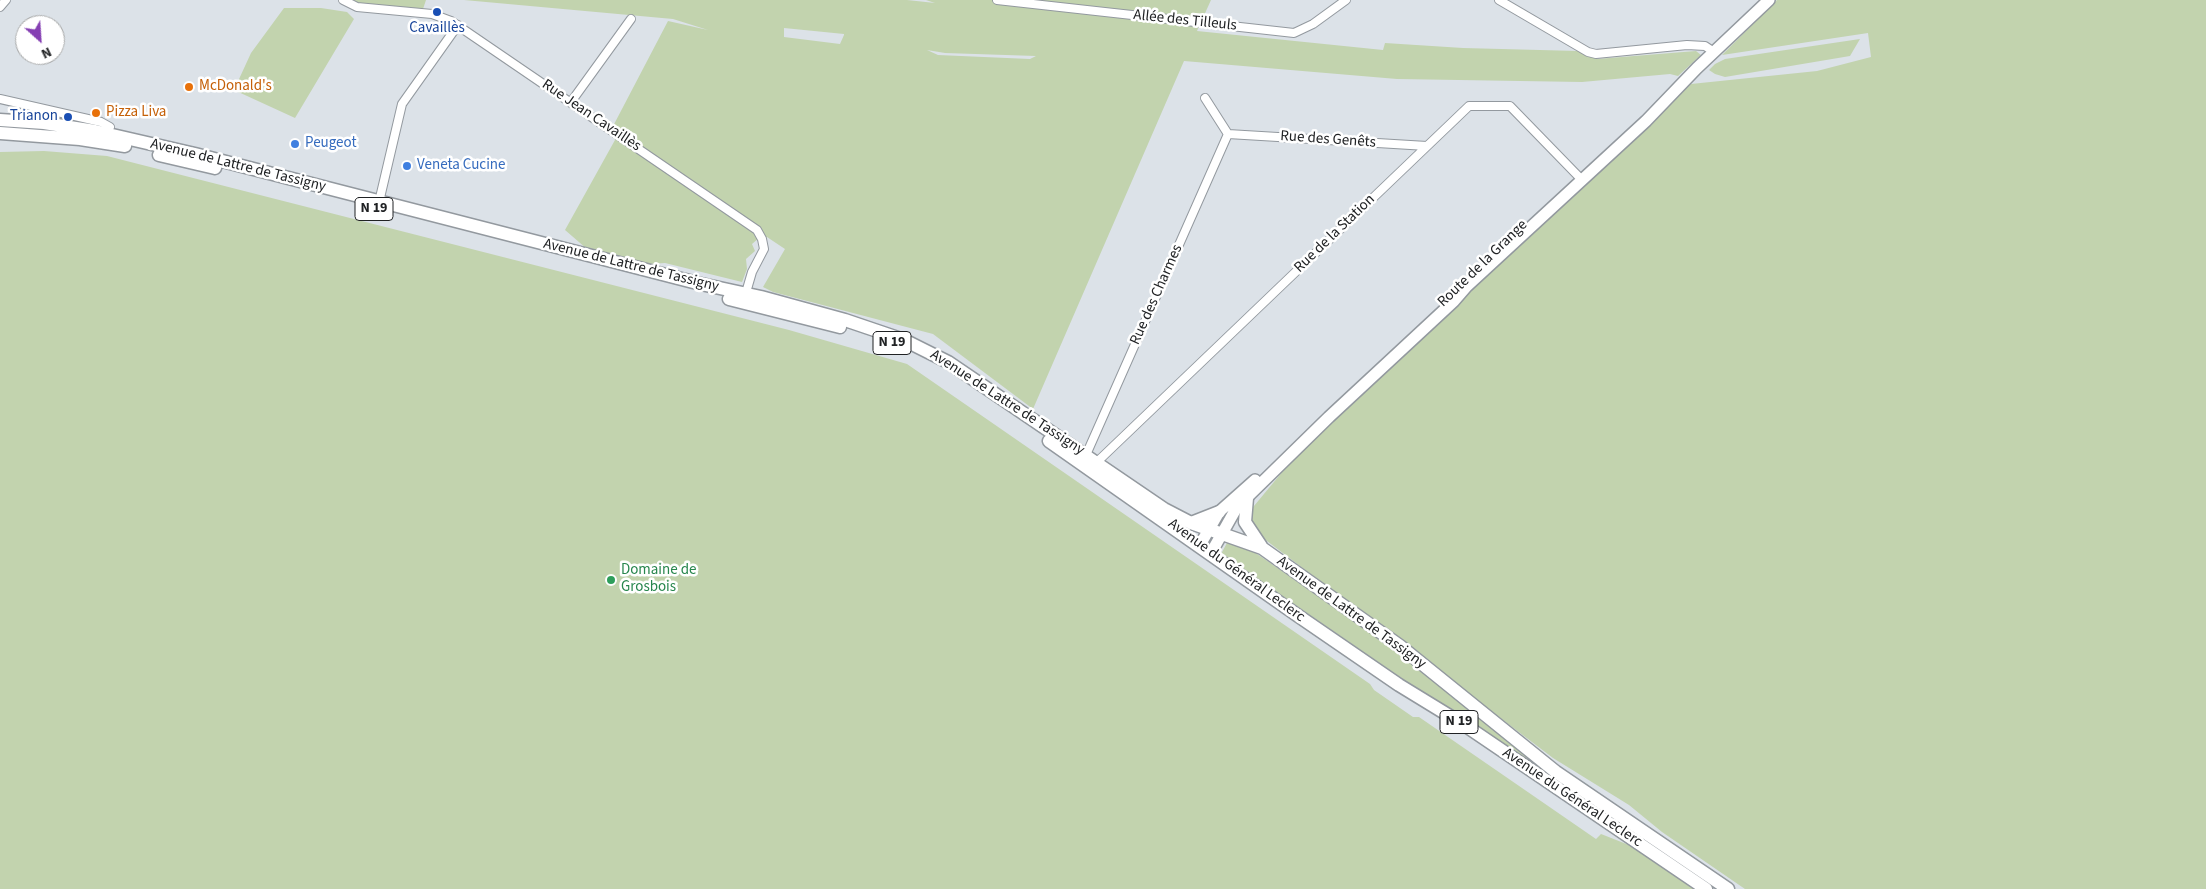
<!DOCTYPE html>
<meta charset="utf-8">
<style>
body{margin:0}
#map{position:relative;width:2206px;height:889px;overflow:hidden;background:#dce2e8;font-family:"Source Sans 3",sans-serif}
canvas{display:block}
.north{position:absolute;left:15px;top:15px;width:50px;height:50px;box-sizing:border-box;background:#fff;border:1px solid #a6a7a7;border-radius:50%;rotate:154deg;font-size:14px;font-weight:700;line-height:20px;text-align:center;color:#202224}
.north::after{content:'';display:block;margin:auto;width:18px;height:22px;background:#853fb3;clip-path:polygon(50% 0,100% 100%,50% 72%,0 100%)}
</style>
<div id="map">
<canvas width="2206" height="889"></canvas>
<div class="north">N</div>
</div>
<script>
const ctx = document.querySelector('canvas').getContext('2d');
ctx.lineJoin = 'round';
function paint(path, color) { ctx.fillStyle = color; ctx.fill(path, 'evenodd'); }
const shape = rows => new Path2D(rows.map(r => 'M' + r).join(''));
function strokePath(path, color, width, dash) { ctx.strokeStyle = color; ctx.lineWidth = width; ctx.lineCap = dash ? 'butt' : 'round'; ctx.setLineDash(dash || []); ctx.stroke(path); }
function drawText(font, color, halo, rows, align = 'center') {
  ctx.font = font + ' "Source Sans 3",sans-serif'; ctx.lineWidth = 5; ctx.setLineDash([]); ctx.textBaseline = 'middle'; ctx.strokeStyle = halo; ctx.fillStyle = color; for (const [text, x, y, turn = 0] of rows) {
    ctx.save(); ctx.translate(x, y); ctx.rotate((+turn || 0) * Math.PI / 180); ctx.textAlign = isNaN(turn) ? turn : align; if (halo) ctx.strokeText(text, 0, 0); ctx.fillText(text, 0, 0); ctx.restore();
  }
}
const green = shape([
 [350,0,426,0,423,9,366,5],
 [464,0,907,0,935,3,926,0,1211,0,1197,31,1383,50,1385,43,1463,48,1578,51,1597,59,1696,51,1701,55,1678,76,1670,74,1582,82,1397,79,1184,61,1033,409,933,334,773,292,763,287,785,249,767,237,759,238,752,244,755,251,746,259,747,269,742,282,665,263,650,264,587,249,565,230,615,140,611,130,668,21,708,30,673,19],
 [784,28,844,34,844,35,840,44,784,37],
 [927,50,945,53,1036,56,1030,59,938,55],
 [1777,0,2206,0,2206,889,1745,889,1662,832,1629,805,1553,758,1263,538,1250,523,1249,512,1293,459,1619,147,1649,123,1691,84,1817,71,1871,57,1868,33,1722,55],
 [284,8,321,8,347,12,354,19,295,118,234,90,251,53],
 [1860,39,1850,56,1725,77,1715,74,1709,70,1715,64,1725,59],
 [44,151,107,156,789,330,907,364,1370,684,1374,690,1413,717,1419,717,1596,839,1601,834,1634,847,1696,889,0,889,0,152],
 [1228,541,1248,548,1269,562,1410,660,1448,693,1565,785,1560,787,1221,554]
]);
const street = shape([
 [343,0,357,7,432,14,451,21,757,230,762,239,764,249,752,272,745,296],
 [997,0,1294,33,1313,24,1346,0],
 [1499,0,1588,52,1596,54,1687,45,1705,46,1714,52],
 [0,7,6,0],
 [1205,98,1228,134],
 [0,99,101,122,110,127],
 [571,102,631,19],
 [1228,134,1427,146],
 [379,202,402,104,458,25],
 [1086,455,1228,134],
 [1097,462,1469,106,1510,106,1582,180]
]);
const secondary = shape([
 [1200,545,1219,512,1255,480],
 [1211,553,1237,507,1329,417,1454,301,1467,286,1646,121,1697,68,1769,0]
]);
const primary = shape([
 [0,120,44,123,95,131,195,154,701,284,761,297,845,320,904,340,948,362,1164,509,1191,523,1262,548,1400,646,1556,772,1728,889],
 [0,133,80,139,125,146],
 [159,155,215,168],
 [729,299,840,327],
 [1049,441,1297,615,1399,685,1466,726,1706,889],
 [1247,498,1245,522,1261,546],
 [1191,523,1219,512]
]);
const markers = [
 [437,12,5,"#1a4fb4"],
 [189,87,5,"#e8710a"],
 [96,113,5,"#e8710a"],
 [68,117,5,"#1a4fb4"],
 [295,144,5,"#3f7fe0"],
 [407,166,5,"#3f7fe0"],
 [611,580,5,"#2e9e5b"]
];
const shields = [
 [374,209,38],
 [892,343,38],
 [1459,722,38]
];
const shieldNames = [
 ["N 19",374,209],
 ["N 19",892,343],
 ["N 19",1459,722]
];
const streetNames = [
 ["Allée des Tilleuls",1185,21,6],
 ["Rue Jean Cavaillès",591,116,34],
 ["Rue des Genêts",1328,140,4],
 ["Avenue de Lattre de Tassigny",238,166,14],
 ["Rue de la Station",1335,234,-44],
 ["Route de la Grange",1483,264,-44],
 ["Avenue de Lattre de Tassigny",631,266,14],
 ["Rue des Charmes",1157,295,-66],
 ["Avenue de Lattre de Tassigny",1007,403,33],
 ["Avenue du Général Leclerc",1236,571,36],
 ["Avenue de Lattre de Tassigny",1351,613,36],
 ["Avenue du Général Leclerc",1572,798,34]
];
const transitNames = [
 ["Cavaillès",437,29],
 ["Trianon",58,117,"right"]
];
const foodNames = [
 ["McDonald's",199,87],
 ["Pizza Liva",106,113]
];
const shopNames = [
 ["Peugeot",305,144],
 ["Veneta Cucine",417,166]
];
const leisureNames = [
 ["Domaine de",621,571],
 ["Grosbois",621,588]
];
paint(green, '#c2d3ae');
strokePath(street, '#93999f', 10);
strokePath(secondary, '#93999f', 14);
strokePath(primary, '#93999f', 15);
strokePath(street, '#fff', 8);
strokePath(secondary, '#fff', 11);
strokePath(primary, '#fff', 12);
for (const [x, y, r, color] of markers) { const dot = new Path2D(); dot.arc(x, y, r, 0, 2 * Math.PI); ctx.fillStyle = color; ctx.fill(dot); strokePath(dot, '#fff', 2); }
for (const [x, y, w] of shields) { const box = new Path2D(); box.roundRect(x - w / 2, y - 11.5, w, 23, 4); ctx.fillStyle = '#fff'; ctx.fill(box); strokePath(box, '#202224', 1); }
drawText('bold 14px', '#202224', null, shieldNames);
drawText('15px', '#202224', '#fff', streetNames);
drawText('15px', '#164399', '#fff', transitNames);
drawText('15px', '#c56008', '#fff', foodNames, 'left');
drawText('15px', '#366cbe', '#fff', shopNames, 'left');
drawText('15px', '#27864d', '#fff', leisureNames, 'left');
</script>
